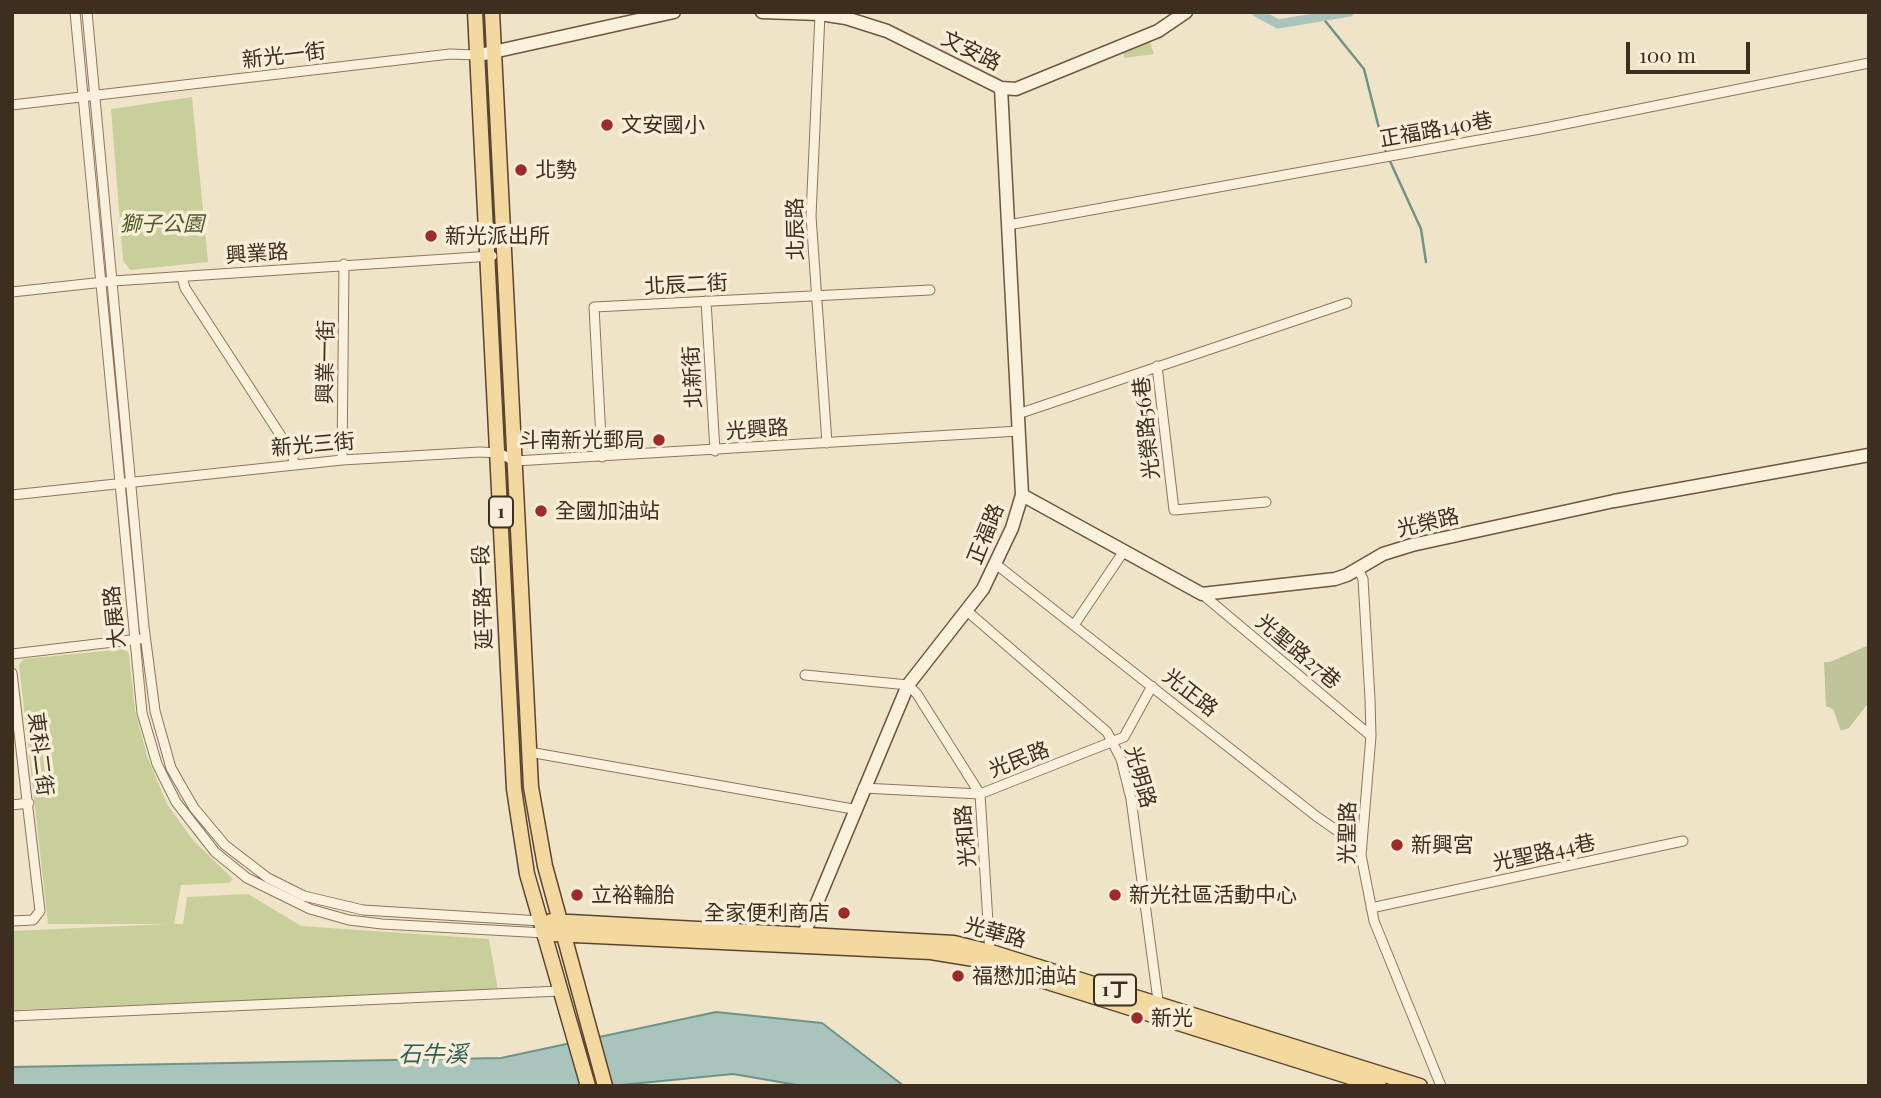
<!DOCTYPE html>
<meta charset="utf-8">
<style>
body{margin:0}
#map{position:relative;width:1881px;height:1098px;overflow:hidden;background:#f0e4c8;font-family:"Playfair Display",serif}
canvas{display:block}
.frame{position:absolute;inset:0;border:14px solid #3d2e20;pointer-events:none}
.scale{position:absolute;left:1626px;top:42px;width:124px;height:32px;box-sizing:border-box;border:4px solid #3d2e20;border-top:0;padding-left:9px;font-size:21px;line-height:24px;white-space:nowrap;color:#3d2e20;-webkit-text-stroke:5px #f7eed8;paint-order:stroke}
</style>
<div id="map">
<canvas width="1881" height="1098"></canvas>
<div class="frame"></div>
<div class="scale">100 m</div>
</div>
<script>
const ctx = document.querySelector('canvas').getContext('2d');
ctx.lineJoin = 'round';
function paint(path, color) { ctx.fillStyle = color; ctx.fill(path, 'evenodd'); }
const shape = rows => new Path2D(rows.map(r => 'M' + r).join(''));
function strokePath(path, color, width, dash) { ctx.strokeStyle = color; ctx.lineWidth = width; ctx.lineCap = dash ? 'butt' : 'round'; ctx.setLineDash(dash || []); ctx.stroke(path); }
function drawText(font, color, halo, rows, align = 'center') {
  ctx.font = font + ' "Playfair Display","Noto Sans TC",serif'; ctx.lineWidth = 7; ctx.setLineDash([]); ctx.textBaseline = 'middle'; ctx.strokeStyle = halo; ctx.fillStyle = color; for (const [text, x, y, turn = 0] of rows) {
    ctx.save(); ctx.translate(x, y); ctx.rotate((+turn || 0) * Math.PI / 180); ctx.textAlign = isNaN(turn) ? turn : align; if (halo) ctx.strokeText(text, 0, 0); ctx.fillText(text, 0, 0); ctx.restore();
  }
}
const green = shape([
 [1150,42,1154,54,1124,58,1123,52],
 [192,97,208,262,130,270,123,260,111,109],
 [125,649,129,654,135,710,147,756,167,804,192,839,233,879,229,883,181,885,174,924,183,924,187,897,248,894,301,926,489,939,498,990,12,1010,12,931,167,924,48,924,19,664,24,659]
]);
const cemetery = shape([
 [1869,645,1869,702,1849,728,1841,731,1833,709,1826,706,1824,662,1830,662]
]);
const water = shape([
 [716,1012,822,1023,904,1086,803,1086,733,1074,611,1086,12,1086,12,1067,501,1058,716,1012]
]);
const stream = shape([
 [1322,17,1364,69,1384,148,1421,229,1426,262]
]);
const canal = shape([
 [1256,12,1278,24,1350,12]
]);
const street = shape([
 [75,12,142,713,157,764,176,802,215,852,247,878,310,909,349,920,382,924,545,933],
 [87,12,144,627,155,711,171,768,194,808,225,845,268,878,304,896,363,910,541,921],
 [820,14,811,216,827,443],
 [12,105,450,54,477,55],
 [1008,225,1540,129,1869,63],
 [182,277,185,288,292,453,294,464],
 [12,292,113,281,492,256],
 [706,301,715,451],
 [1157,366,1174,510,1266,502],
 [1018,414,1347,303],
 [602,457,594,307,930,290],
 [342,460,344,264],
 [12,495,342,460,480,452,499,453,515,461,1019,431],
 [997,565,1316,816,1362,848],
 [1358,569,1363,579,1370,699,1371,736,1361,855,1374,921,1441,1086],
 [1202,594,1371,736],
 [967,611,1107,732,1121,759,1131,799,1159,1008],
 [1074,625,1124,551],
 [12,654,139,639],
 [12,673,40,911,33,920,12,921],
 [805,675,908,685,917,694,980,794,990,954],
 [529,752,853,809],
 [863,788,980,794,1124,737,1152,686],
 [12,805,29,803],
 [1371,908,1683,841],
 [12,1016,560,991]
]);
const secondary = shape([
 [762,12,820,14,846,18,887,31,1001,88,1016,89,1158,31,1186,12],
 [484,54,674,12],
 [1022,495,1202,594,1335,579,1347,575,1383,554,1412,545,1614,501,1869,455],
 [801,941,908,685,983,589,1012,528,1022,495,1001,88]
]);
const primary = shape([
 [475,12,514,789,527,874,588,1086],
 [492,12,531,787,545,866,605,1086],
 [551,921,954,943,991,952,1420,1086],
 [554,934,931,952,974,959,1379,1086]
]);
const markers = [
 [607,125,7,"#9e2a2b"],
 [521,170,7,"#9e2a2b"],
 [431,236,7,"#9e2a2b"],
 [659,440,7,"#9e2a2b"],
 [541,511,7,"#9e2a2b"],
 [1397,845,7,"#9e2a2b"],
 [577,895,7,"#9e2a2b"],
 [1115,895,7,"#9e2a2b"],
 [844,913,7,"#9e2a2b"],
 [958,976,7,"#9e2a2b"],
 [1137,1018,7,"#9e2a2b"]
];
const shields = [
 [501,512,24],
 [1115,990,42]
];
const shieldNames = [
 ["1",501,512],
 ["1丁",1115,990]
];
const streetNames = [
 ["文安路",971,51,26],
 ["新光一街",284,56,-7],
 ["正福路140巷",1436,130,-10],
 ["北辰路",796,229,-91],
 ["興業路",257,254,-4],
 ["北辰二街",686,285,-3],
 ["興業一街",326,362,-89],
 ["北新街",693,377,-93],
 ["光榮路56巷",1147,428,-96],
 ["光興路",757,430,-4],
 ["新光三街",313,445,-5],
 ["光榮路",1428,523,-13],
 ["正福路",986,534,-68],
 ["延平路一段",483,597,-92],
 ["大展路",115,617,-96],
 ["光聖路27巷",1298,652,40],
 ["光正路",1190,693,38],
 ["東科二街",40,754,83],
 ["光民路",1019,760,-21],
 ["光明路",1140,777,74],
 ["光聖路",1348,833,-89],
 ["光和路",966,836,-95],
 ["光聖路44巷",1544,853,-12],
 ["光華路",995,933,15]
];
const poiNames = [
 ["文安國小",621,125],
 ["北勢",535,170],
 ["新光派出所",445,236],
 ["斗南新光郵局",645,440,"right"],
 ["全國加油站",555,511],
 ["新興宮",1411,845],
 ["立裕輪胎",591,895],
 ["新光社區活動中心",1129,895],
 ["全家便利商店",830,913,"right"],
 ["福懋加油站",972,976],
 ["新光",1151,1018]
];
const parkNames = [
 ["獅子公園",162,224]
];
const waterNames = [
 ["石牛溪",433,1055]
];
paint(green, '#c9cf9b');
paint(cemetery, '#bfc49a');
paint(water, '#a9c4bc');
strokePath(water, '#6f938a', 2);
strokePath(stream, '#6f938a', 2.5);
strokePath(canal, '#a9c4bc', 9);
strokePath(street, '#8d765c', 11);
strokePath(secondary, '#6f573f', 15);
strokePath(primary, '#5b4430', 17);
strokePath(street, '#faf1dc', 9);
strokePath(secondary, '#faf1dc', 12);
strokePath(primary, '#f3d9a0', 14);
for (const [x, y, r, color] of markers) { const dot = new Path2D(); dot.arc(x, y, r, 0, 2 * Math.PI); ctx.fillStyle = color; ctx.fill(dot); strokePath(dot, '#f7eed8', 2.5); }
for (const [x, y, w] of shields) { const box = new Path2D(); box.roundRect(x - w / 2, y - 15.5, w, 31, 5); ctx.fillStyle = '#f7eed8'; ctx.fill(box); strokePath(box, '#3d2e20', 2); }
drawText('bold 19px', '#3d2e20', null, shieldNames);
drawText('21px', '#3d2e20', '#f7eed8', streetNames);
drawText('21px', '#3d2e20', '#f7eed8', poiNames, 'left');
drawText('italic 21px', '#4d5a26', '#f7eed8', parkNames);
drawText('italic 23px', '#2f5d5a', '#f7eed8', waterNames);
</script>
